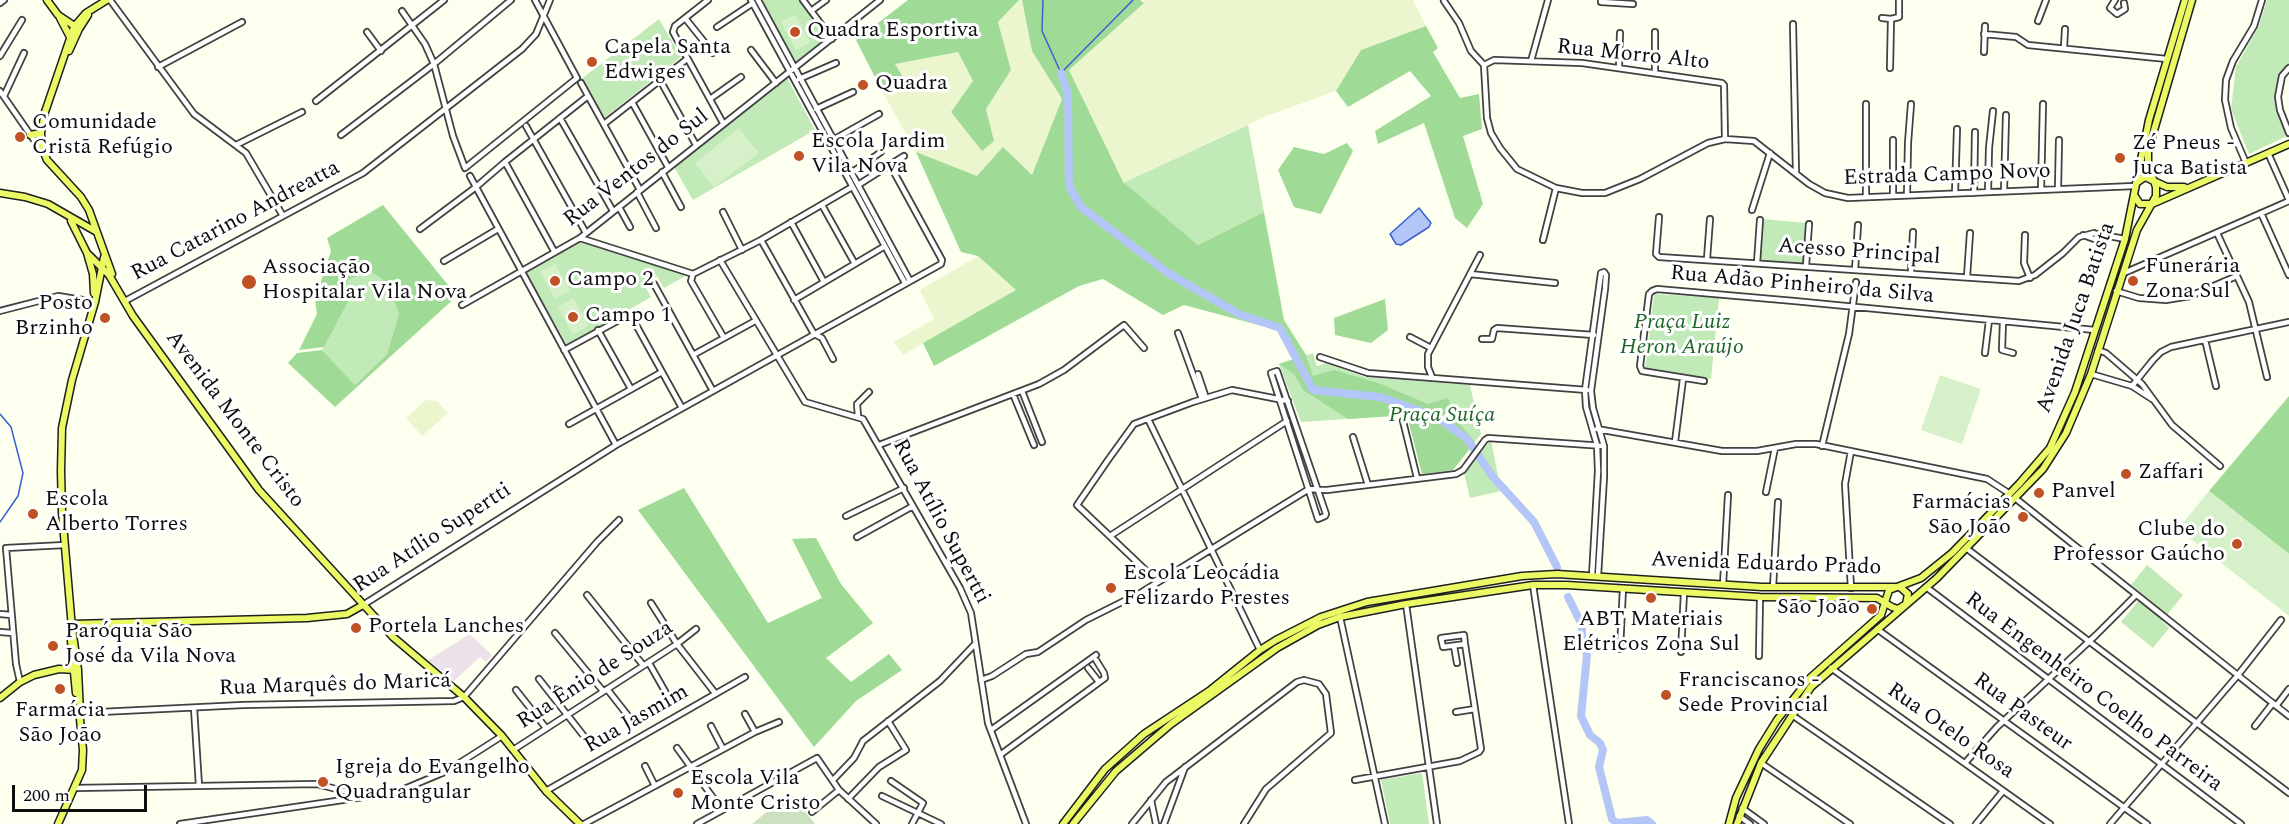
<!DOCTYPE html>
<meta charset="utf-8">
<style>
body{margin:0}
#map{position:relative;width:2289px;height:824px;overflow:hidden;background:#fdffef;font-family:Spectral,serif}
canvas{display:block}
.scale{position:absolute;left:12px;top:785px;width:135px;height:27px;box-sizing:border-box;border:3px solid #0e0e0e;border-top:0;padding-left:8px;font-size:18px;line-height:21px;white-space:nowrap;color:#0e0e0e;-webkit-text-stroke:4px #fff;paint-order:stroke}
</style>
<div id="map">
<canvas width="2289" height="824"></canvas>
<div class="scale">200 m</div>
</div>
<script>
const ctx = document.querySelector('canvas').getContext('2d');
ctx.lineJoin = 'round';
function paint(path, color) { ctx.fillStyle = color; ctx.fill(path, 'evenodd'); }
const shape = rows => new Path2D(rows.map(r => 'M' + r).join(''));
function strokePath(path, color, width, dash) { ctx.strokeStyle = color; ctx.lineWidth = width; ctx.lineCap = dash ? 'butt' : 'round'; ctx.setLineDash(dash || []); ctx.stroke(path); }
function drawText(font, color, halo, rows, align = 'center') {
  ctx.font = font + ' Spectral,serif'; ctx.lineWidth = 6; ctx.setLineDash([]); ctx.textBaseline = 'middle'; ctx.strokeStyle = halo; ctx.fillStyle = color; for (const [text, x, y, turn = 0] of rows) {
    ctx.save(); ctx.translate(x, y); ctx.rotate((+turn || 0) * Math.PI / 180); ctx.textAlign = isNaN(turn) ? turn : align; if (halo) ctx.strokeText(text, 0, 0); ctx.fillText(text, 0, 0); ctx.restore();
  }
}
const industrial = shape([
 [470,634,492,655,486,662,480,657,454,681,428,660]
]);
const farmland = shape([
 [1019,0,1022,0,1032,51,1062,99,1032,176,977,176,916,152,883,93,906,82,895,64,958,52,973,81,994,140,986,109,1011,70,998,22],
 [1146,0,1415,0,1413,1,1426,26,1361,50,1336,91,1266,116,1123,183,1069,70],
 [978,256,1016,290,903,355,894,342,934,319,920,290],
 [426,400,437,401,448,413,422,436,406,418]
]);
const green = shape([
 [760,0,800,0,829,38,795,65],
 [2267,0,2289,0,2289,65,2280,74,2274,99,2287,136,2249,154,2231,109,2236,67,2259,26],
 [659,19,681,57,603,119,580,80],
 [787,78,815,130,693,200,674,167],
 [1248,125,1264,212,1198,245,1123,183],
 [1763,219,1807,223,1804,264,1760,260],
 [581,241,689,274,664,288,657,276,644,284,651,297,567,345,526,272],
 [369,270,387,283,399,314,387,354,355,385,322,350,348,302,347,281],
 [1654,294,1719,298,1711,379,1645,369],
 [1313,353,1317,366,1326,363,1365,377,1470,385,1481,434,1453,470,1422,474,1407,415,1301,422,1279,364],
 [1491,440,1501,491,1470,498,1464,473],
 [2147,565,2183,595,2162,621,2169,628,2153,648,2121,622,2143,595,2131,585],
 [1422,773,1429,824,1390,824,1381,780]
]);
const forest = shape([
 [908,0,1019,0,998,22,1011,70,986,109,994,141,982,151,951,112,973,81,958,52,895,64,906,82,883,93,856,40],
 [1022,0,1140,0,1144,3,1069,70,1123,182,1198,245,1264,212,1284,320,1306,355,1313,376,1334,370,1381,384,1428,404,1448,398,1457,421,1475,442,1453,470,1422,474,1407,415,1348,419,1303,390,1294,374,1279,364,1294,359,1277,330,1184,305,1163,315,1103,279,1079,286,934,366,923,343,1016,290,978,256,961,252,916,152,977,176,1003,147,1032,175,1062,99,1032,51],
 [1426,26,1438,48,1433,52,1460,98,1479,94,1482,129,1463,136,1483,204,1467,228,1455,218,1424,123,1378,144,1375,131,1431,96,1410,71,1348,107,1336,91,1361,50],
 [1347,143,1353,151,1321,214,1294,207,1278,170,1294,147,1324,154],
 [383,205,457,296,335,407,288,363,297,353,322,350,355,385,387,354,399,314,387,283,369,270,347,281,348,302,324,347,299,350,317,314,315,299,331,251,327,238],
 [1385,299,1388,330,1371,343,1335,335,1334,318],
 [2289,396,2289,554,2209,491],
 [684,488,768,623,822,598,792,539,816,538,841,584,873,623,826,658,851,682,889,654,902,670,856,701,814,747,638,510]
]);
const cemetery = shape([
 [790,793,815,824,752,824]
]);
const pitch = shape([
 [795,15,810,42,796,50,781,22],
 [739,128,759,153,714,187,695,163],
 [555,264,570,290,555,299,540,272],
 [574,298,588,326,573,335,558,307],
 [1940,375,1981,389,1962,444,1921,430],
 [2209,491,2289,554,2289,616,2178,529]
]);
const water = shape([
 [1419,208,1431,223,1429,227,1401,245,1396,244,1390,234,1419,208]
]);
const stream = shape([
 [1043,0,1042,31,1061,73,1133,0],
 [0,414,11,427,23,473,18,496,0,522]
]);
const river = shape([
 [1061,73,1068,94,1069,186,1081,207,1168,273,1239,314,1280,328,1313,390,1380,397,1437,417,1467,439,1493,477,1534,522,1557,567],
 [1568,597,1582,625,1582,638,1587,655,1581,716,1590,735,1600,743,1603,750,1599,767,1612,819,1617,823,1647,820,1652,824]
]);
const minor = shape([
 [110,0,194,114,246,153,283,216],
 [708,0,675,26,673,32,723,123],
 [751,0,905,283],
 [758,0,910,281],
 [803,0,832,39],
 [1601,0,1601,2,1633,4],
 [2115,0,2110,8,2117,14,2125,9,2124,3],
 [1444,1,1459,23,1471,51,1484,65,1487,118,1491,133,1500,148,1517,169,1556,188,1582,193,1605,193,1640,179,1708,143,1725,139,1754,141,1809,184,1825,193,1848,198,2135,186],
 [0,3,4,0],
 [402,11,425,44,434,64,453,136,465,168,577,78,535,0],
 [811,11,826,0],
 [685,18,713,53],
 [1882,18,1891,19],
 [2038,21,2046,0],
 [1793,24,1796,173],
 [717,27,753,3],
 [367,32,381,51],
 [1655,32,1655,73],
 [1984,34,2016,37,2028,45,2167,59],
 [2064,48,2065,29],
 [751,50,776,83],
 [1984,52,1985,26],
 [0,56,22,20],
 [1531,61,1548,0],
 [1484,65,1494,60,1582,63,1722,83,1724,85,1725,139],
 [158,67,242,22],
 [1619,68,1620,33],
 [1890,68,1891,19,1899,17,1899,0],
 [2289,68,2282,76,2278,97,2280,110,2289,133],
 [799,79,836,63],
 [660,80,696,145],
 [581,83,640,190],
 [0,91,34,140,42,148],
 [4,96,24,53],
 [710,99,741,77],
 [316,101,444,0],
 [632,102,668,167],
 [816,109,853,92],
 [560,118,613,211],
 [604,124,687,59],
 [526,126,586,233],
 [341,135,434,64,511,0],
 [833,140,879,114],
 [236,145,302,112],
 [2268,153,2289,200],
 [505,162,554,251],
 [2246,163,2231,128,2225,100,2226,80,2233,61,2254,26,2262,0],
 [662,172,681,207],
 [851,173,881,152],
 [470,176,616,445],
 [858,185,904,156],
 [2058,189,2059,140],
 [2041,190,2043,104],
 [2004,191,2006,115],
 [637,192,656,228],
 [1988,192,1989,148,1993,111],
 [1955,193,1957,129],
 [1974,193,1975,132],
 [1907,195,1908,143,1911,104],
 [1893,196,1893,140],
 [1866,197,1866,104],
 [822,205,855,264],
 [619,207,630,227],
 [1752,210,1770,153],
 [723,212,742,250],
 [2261,213,2289,275],
 [1659,217,1656,254,1659,257,2019,281,2035,275,2063,253,2079,237,2094,233],
 [791,222,824,282],
 [420,229,476,187,505,162,588,96],
 [2217,233,2249,302,2267,377],
 [2098,234,2125,239],
 [2025,235,2024,263,2030,278],
 [2083,235,2094,239,2107,237],
 [580,238,693,274,761,240,852,187],
 [761,240,814,334,822,338,833,359],
 [1543,240,1556,188],
 [1707,259,1710,219],
 [720,260,805,402,863,419,960,588,971,613,988,723,1026,824],
 [444,261,498,229],
 [1757,263,1760,220],
 [1806,266,1809,224],
 [1855,270,1858,225],
 [1911,273,1913,232],
 [2124,273,2289,201],
 [693,274,691,281,724,338],
 [1470,274,1555,283],
 [1967,277,1970,233],
 [654,284,713,391],
 [2116,291,2139,298,2166,300,2190,296,2237,276],
 [794,300,885,246],
 [125,301,363,173,522,49,536,34,550,0],
 [462,305,580,238,880,0],
 [0,311,58,296,95,302],
 [2003,321,2002,350,2013,353],
 [598,330,631,389],
 [1178,333,1202,399],
 [1410,337,1431,348],
 [1482,339,1492,339,1494,330,1497,328,1594,335],
 [2205,340,2216,386],
 [564,350,630,314,682,408],
 [2098,350,2106,353,2142,384,2172,425,2220,466],
 [1985,353,1989,320],
 [693,355,755,321],
 [1320,357,1368,373,1587,390],
 [1277,371,1326,514,1325,516,1318,519,1271,373,1277,371],
 [1198,374,1206,398],
 [2091,374,2132,386,2152,399],
 [1432,377,1428,367,1428,354,1480,255],
 [1704,381,1642,371,1640,366,1649,294,1652,291,1657,289,1794,301,2095,330],
 [2132,386,2153,360,2161,352,2171,347,2289,322],
 [1022,391,1042,442],
 [1013,394,1034,445],
 [858,416,857,404,869,392],
 [1148,419,1260,650],
 [1403,421,1417,478],
 [569,424,662,372],
 [1597,429,1722,451,1757,451,1796,444,1816,444,1987,479,2010,494],
 [1353,437,1368,485],
 [1675,442,1683,379],
 [879,445,1039,384,1064,370,1124,325,1144,348],
 [1822,446,1849,334,1856,282],
 [1851,451,1845,484,1851,588],
 [1766,492,1775,448],
 [2015,498,2289,716],
 [846,516,904,488],
 [1110,536,1287,421],
 [857,537,913,506],
 [1966,548,2289,793],
 [1592,576,1598,471,1597,445,1586,407,1585,390,1601,273,1604,272,1606,275,1605,289,1591,391,1593,408,1604,446,1604,477,1598,576],
 [1158,582,1077,505,1108,460,1134,424,1193,402,1232,390,1288,401],
 [1533,585,1569,824],
 [1723,585,1728,495],
 [1773,587,1778,502],
 [1926,587,2241,824],
 [587,595,643,665],
 [651,603,677,644,715,693],
 [1406,604,1437,824],
 [363,605,616,445,941,264,942,260,890,165],
 [0,614,11,615],
 [1340,617,1385,824],
 [1877,629,2147,824],
 [0,632,13,633],
 [555,633,603,691],
 [1454,646,1457,663],
 [1620,649,1623,588],
 [1681,652,1684,592],
 [1759,656,1760,597],
 [649,663,670,700],
 [1088,668,1099,682],
 [1831,668,2050,824],
 [539,679,587,740],
 [981,680,992,676,1026,654,1038,652,1086,620,1142,592,1309,489,1327,490,1456,474,1463,470,1485,440,1488,438,1604,446],
 [20,682,16,664,6,548,65,545],
 [607,689,629,717],
 [516,690,546,728],
 [2276,706,2289,689],
 [194,708,199,786],
 [1456,712,1475,709],
 [80,713,243,705,454,701,464,697,597,542,619,520],
 [745,714,755,732],
 [1792,715,1950,824],
 [711,726,723,749],
 [2255,726,2273,703],
 [991,730,1096,655],
 [677,748,722,810],
 [513,750,677,644,696,629],
 [1000,755,1105,678,1104,673,1096,660],
 [1761,763,1850,824],
 [1965,763,1997,727,2096,635,2136,595],
 [645,766,655,786],
 [833,780,854,758,863,741,940,681,975,644],
 [1355,780,1460,761,1479,752,1481,749,1475,709,1465,644,1464,635,1441,638,1443,647,1465,644],
 [891,781,923,803,912,824],
 [75,788,317,784,359,795],
 [546,791,745,677],
 [882,796,941,824],
 [848,799,879,767,906,750,888,721],
 [1151,800,1156,824],
 [1742,808,1764,824],
 [812,812,839,790],
 [1739,816,1750,824],
 [180,824,397,792,447,771,502,736],
 [584,824,755,732,779,722],
 [697,824,817,758,839,790,876,824],
 [1132,824,1166,782,1297,682,1304,680,1319,684,1326,694,1331,733,1266,789,1244,824],
 [1164,824,1185,767],
 [1976,824,2003,791],
 [2110,824,2238,675,2281,620]
]);
const major = shape([
 [47,0,58,15,76,27],
 [107,0,86,13,74,27,45,112,41,133,42,148,47,160,81,197,89,210,112,274],
 [60,18,70,37],
 [69,51,79,29,88,15],
 [30,135,41,133],
 [2136,183,2145,177,2167,187,2184,187],
 [0,193,25,197,48,204,95,231],
 [2134,195,2140,204,2152,204,2289,144],
 [71,221,87,253,93,274,94,293],
 [87,253,109,275,133,316,259,490,393,637,464,697,502,736,546,791,580,824],
 [72,624,307,618,347,614,363,605],
 [71,641,76,693],
 [0,698,20,682,34,675,59,669,76,670],
 [80,713,78,670,72,628,62,512,61,471,62,428,72,380,95,302,104,257],
 [58,824,82,770,83,750,79,709],
 [1063,824,1105,769,1144,734,1209,691,1260,650,1276,640,1321,617,1367,602,1522,576,1557,574,1762,587,1900,587,1908,594,1906,604,1898,609,1892,607,1877,598,1760,597,1567,585,1533,585,1406,604,1340,617,1318,625,1277,648,1171,724,1116,771,1073,824],
 [1729,824,1736,798,1759,749,1777,720,1810,678,1881,615,1889,590,1921,578,1952,553,2019,484,2050,448,2075,392,2125,239,2149,120,2185,0],
 [1737,824,1761,763,1811,687,1937,578,2043,469,2066,433,2091,374,2137,230,2156,196,2156,187,2148,165,2148,151,2192,0]
]);
const markers = [
 [795,32,6,"#bf5124"],
 [592,62,6,"#bf5124"],
 [863,85,6,"#bf5124"],
 [20,137,6,"#bf5124"],
 [799,156,6,"#bf5124"],
 [2120,158,6,"#bf5124"],
 [555,281,6,"#bf5124"],
 [2133,281,6,"#bf5124"],
 [249,282,8,"#bf5124"],
 [573,317,6,"#bf5124"],
 [105,318,6,"#bf5124"],
 [2126,474,6,"#bf5124"],
 [2039,493,6,"#bf5124"],
 [33,514,6,"#bf5124"],
 [2023,517,6,"#bf5124"],
 [2237,544,6,"#bf5124"],
 [1111,588,6,"#bf5124"],
 [1651,598,6,"#bf5124"],
 [1872,609,6,"#bf5124"],
 [356,628,6,"#bf5124"],
 [53,646,6,"#bf5124"],
 [60,689,6,"#bf5124"],
 [1666,695,6,"#bf5124"],
 [323,782,6,"#bf5124"],
 [678,793,6,"#bf5124"]
];
const poiNames = [
 ["Quadra Esportiva",807,32],
 ["Capela Santa",604,49],
 ["Edwiges",604,74],
 ["Quadra",875,85],
 ["Comunidade",32,124],
 ["Cristã Refúgio",32,149],
 ["Escola Jardim",811,143],
 ["Vila Nova",811,168],
 ["Zé Pneus -",2132,145],
 ["Juca Batista",2132,170],
 ["Funerária",2145,268],
 ["Zona Sul",2145,293],
 ["Associação",262,269],
 ["Hospitalar Vila Nova",262,294],
 ["Campo 2",567,281],
 ["Posto",93,305,"right"],
 ["Brzinho",93,330,"right"],
 ["Campo 1",585,317],
 ["Zaffari",2138,474],
 ["Panvel",2051,493],
 ["Escola",45,501],
 ["Alberto Torres",45,526],
 ["Farmácias",2011,504,"right"],
 ["São João",2011,529,"right"],
 ["Clube do",2225,531,"right"],
 ["Professor Gaúcho",2225,556,"right"],
 ["Escola Leocádia",1123,575],
 ["Felizardo Prestes",1123,600],
 ["São João",1860,609,"right"],
 ["ABT Materiais",1651,621,"center"],
 ["Elétricos Zona Sul",1651,646,"center"],
 ["Portela Lanches",368,628],
 ["Paróquia São",65,633],
 ["José da Vila Nova",65,658],
 ["Franciscanos -",1678,682],
 ["Sede Provincial",1678,707],
 ["Farmácia",60,712,"center"],
 ["São João",60,737,"center"],
 ["Igreja do Evangelho",335,769],
 ["Quadrangular",335,794],
 ["Escola Vila",690,780],
 ["Monte Cristo",690,805]
];
const streetNames = [
 ["Rua Morro Alto",1633,56,6],
 ["Rua Ventos do Sul",637,169,-38],
 ["Estrada Campo Novo",1947,176,-2],
 ["Rua Catarino Andreatta",236,222,-28],
 ["Acesso Principal",1859,253,4],
 ["Rua Adão Pinheiro da Silva",1802,286,5],
 ["Avenida Juca Batista",2077,318,-71],
 ["Avenida Monte Cristo",234,420,53],
 ["Rua Atílio Supertti",940,522,62],
 ["Rua Atílio Supertti",433,539,-33],
 ["Avenida Eduardo Prado",1766,565,2],
 ["Rua Ênio de Souza",596,676,-33],
 ["Rua Marquês do Maricá",335,686,-2],
 ["Rua Engenheiro Coelho Parreira",2093,693,37],
 ["Rua Pasteur",2022,713,36],
 ["Rua Jasmim",637,720,-30],
 ["Rua Otelo Rosa",1950,732,35]
];
const parkNames = [
 ["Praça Luiz",1682,324],
 ["Heron Araújo",1682,349],
 ["Praça Suíça",1442,417]
];
paint(industrial, '#ede2ea');
paint(farmland, '#ebf5ce');
paint(green, '#c1eab8');
paint(forest, '#9fdb97');
paint(cemetery, '#cbe1bf');
paint(pitch, '#d6f1ca');
paint(water, '#b3c6f7');
strokePath(water, '#3961ce', 1.5);
strokePath(stream, '#3961ce', 1.5);
strokePath(river, '#b3c6f7', 8);
strokePath(minor, '#414141', 8);
strokePath(major, '#1f1f1f', 9);
strokePath(minor, '#fff', 4.5);
strokePath(major, '#ebf964', 6);
for (const [x, y, r, color] of markers) { const dot = new Path2D(); dot.arc(x, y, r, 0, 2 * Math.PI); ctx.fillStyle = color; ctx.fill(dot); strokePath(dot, '#fff', 2); }
drawText('22px', '#0e0e0e', '#fff', poiNames, 'left');
drawText('22px', '#0e0e0e', '#fff', streetNames);
drawText('italic 22px', '#1d6627', '#fff', parkNames);
</script>
